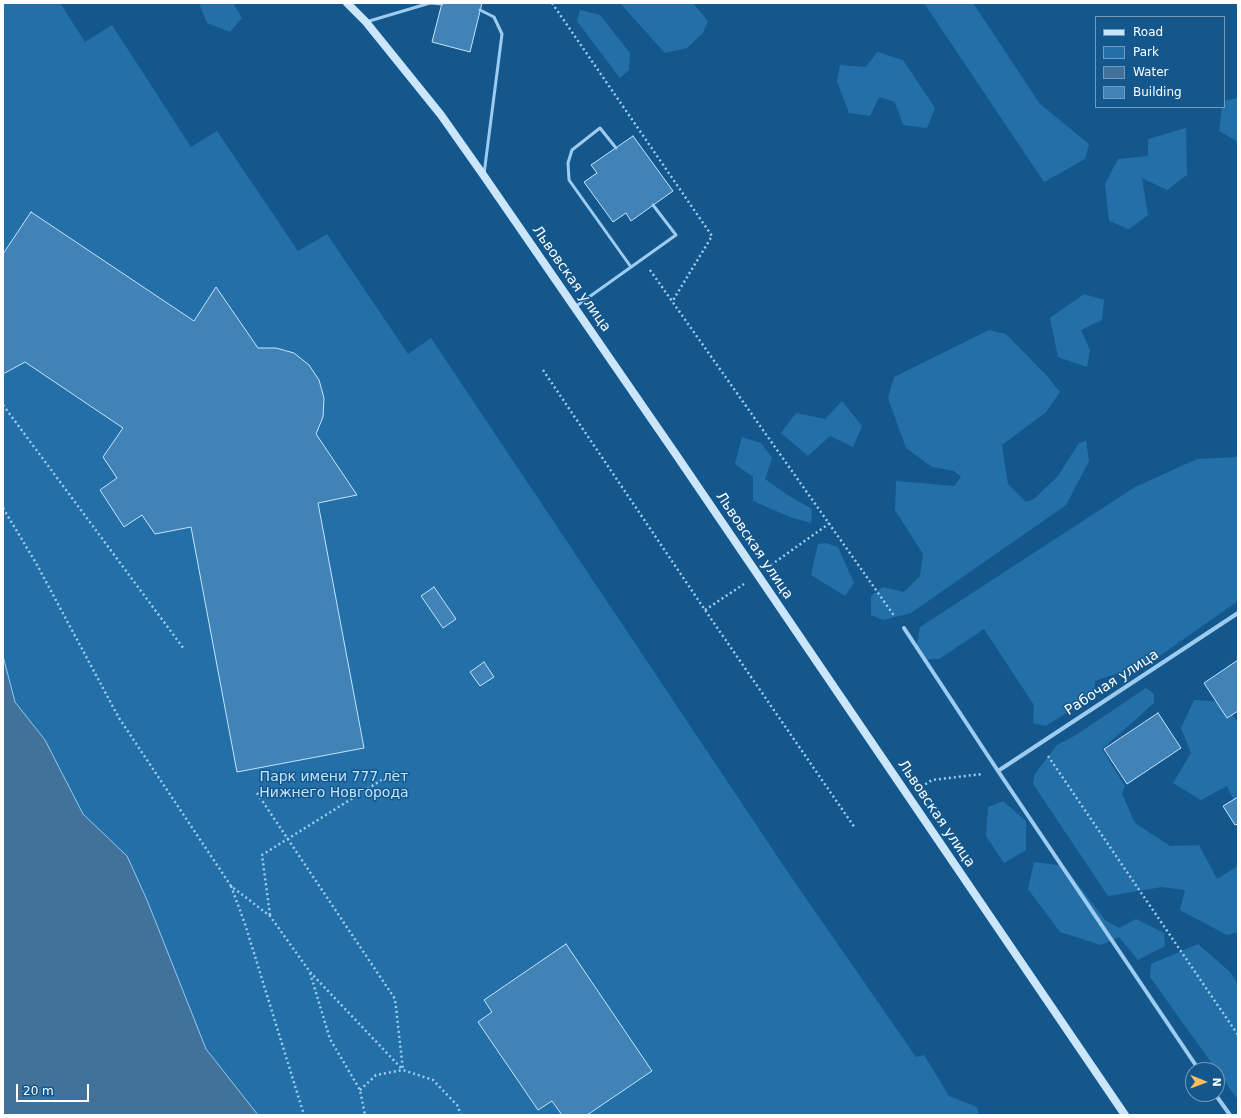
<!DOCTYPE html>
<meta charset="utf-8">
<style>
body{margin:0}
#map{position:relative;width:1241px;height:1118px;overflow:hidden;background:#14578c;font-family:"DejaVu Sans",sans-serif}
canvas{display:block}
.frame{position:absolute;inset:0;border:4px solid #fff;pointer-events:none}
.legend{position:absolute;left:1095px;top:16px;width:130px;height:92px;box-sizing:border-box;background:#14578c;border:1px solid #729aba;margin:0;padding:5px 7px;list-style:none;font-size:12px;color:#fff}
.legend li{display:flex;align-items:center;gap:8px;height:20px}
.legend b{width:20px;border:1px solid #729aba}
.north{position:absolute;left:1185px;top:1062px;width:40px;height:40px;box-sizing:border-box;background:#14578c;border:1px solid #729aba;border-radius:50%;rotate:91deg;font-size:11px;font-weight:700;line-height:16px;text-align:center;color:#fff}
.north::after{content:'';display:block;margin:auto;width:14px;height:18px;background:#ffbd5c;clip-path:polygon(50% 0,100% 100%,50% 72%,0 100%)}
.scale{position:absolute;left:16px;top:1084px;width:73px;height:18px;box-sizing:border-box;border:2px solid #fff;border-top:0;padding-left:5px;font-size:12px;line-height:14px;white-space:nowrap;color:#fff;-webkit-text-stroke:3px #14578c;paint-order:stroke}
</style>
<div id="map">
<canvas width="1241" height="1118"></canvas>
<div class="frame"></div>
<ul class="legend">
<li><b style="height:5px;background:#cbe6fb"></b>Road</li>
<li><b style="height:11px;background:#2370a9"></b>Park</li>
<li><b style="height:11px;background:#427299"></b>Water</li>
<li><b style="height:11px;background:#4183b7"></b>Building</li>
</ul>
<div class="north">N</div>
<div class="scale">20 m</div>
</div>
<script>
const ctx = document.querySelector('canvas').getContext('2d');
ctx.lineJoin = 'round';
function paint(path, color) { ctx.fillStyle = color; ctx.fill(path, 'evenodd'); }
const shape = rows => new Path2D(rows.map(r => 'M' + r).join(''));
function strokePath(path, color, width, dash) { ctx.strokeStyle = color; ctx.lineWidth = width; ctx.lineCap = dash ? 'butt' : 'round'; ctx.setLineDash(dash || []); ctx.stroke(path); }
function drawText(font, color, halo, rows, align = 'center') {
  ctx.font = font + ' "DejaVu Sans",sans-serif'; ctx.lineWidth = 3; ctx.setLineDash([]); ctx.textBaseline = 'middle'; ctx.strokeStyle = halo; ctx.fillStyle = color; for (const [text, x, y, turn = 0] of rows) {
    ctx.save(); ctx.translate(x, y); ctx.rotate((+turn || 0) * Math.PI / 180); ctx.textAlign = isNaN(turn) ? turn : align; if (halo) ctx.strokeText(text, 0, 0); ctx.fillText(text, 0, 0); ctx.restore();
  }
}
const green = shape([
 [3,3,60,3,85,42,112,25,191,147,217,131,298,251,327,234,408,354,431,338,787,871,916,1057,924,1055,949,1096,977,1107,979,1115,3,1115],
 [199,3,233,3,242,18,230,32,207,23],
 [620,3,693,3,708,21,703,33,687,48,665,53],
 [924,3,973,3,1040,104,1089,144,1085,159,1044,182],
 [580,10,600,15,630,53,629,70,620,78,577,21],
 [877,52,903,60,935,108,927,128,903,125,895,102,879,97,870,116,849,113,837,81,840,65,866,67],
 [1238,98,1238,142,1219,131,1222,107,1224,107,1224,101],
 [1186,128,1187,175,1167,190,1142,178,1148,215,1129,229,1109,221,1105,184,1118,159,1148,156,1148,139],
 [1084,294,1104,300,1102,320,1081,330,1090,350,1087,367,1058,357,1050,318],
 [989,330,1006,334,1047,376,1060,392,1046,412,1002,445,1008,484,1026,502,1034,499,1058,476,1079,443,1086,441,1089,461,1066,505,911,613,883,620,871,615,871,596,883,587,904,592,920,576,923,554,895,510,896,481,954,486,961,477,954,471,932,467,906,448,888,398,894,377],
 [842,401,862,426,853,447,830,436,808,456,781,433,796,413,825,419],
 [742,437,761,443,772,458,765,479,786,494,812,509,811,523,790,517,753,501,753,477,735,464],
 [1238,456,1238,601,1151,662,1095,681,1094,695,1046,726,1033,723,1034,705,984,629,939,659,927,659,917,644,920,627,1135,487,1197,459,1237,457],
 [826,543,838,547,854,583,845,596,811,575,818,544],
 [1146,688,1154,694,1154,703,1102,749,1125,786,1122,794,1135,823,1170,846,1199,845,1217,879,1238,866,1238,932,1227,935,1180,910,1185,890,1162,887,1108,896,1033,784,1035,774,1057,745,1076,735],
 [1194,700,1224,702,1238,723,1238,809,1227,786,1201,800,1173,783,1191,753,1181,728],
 [1003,801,1026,821,1026,850,1004,863,986,836,988,807],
 [1034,862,1064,866,1105,920,1119,928,1136,919,1164,933,1165,946,1138,960,1119,937,1101,945,1060,932,1028,889],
 [1198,944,1230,972,1238,984,1238,1100,1150,977,1151,964]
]);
const water = shape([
 [3,656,15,702,45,740,83,814,127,856,147,900,206,1049,258,1115,3,1115,3,656]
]);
const building = shape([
 [442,3,482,3,470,52,432,42,442,3],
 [633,136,673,191,631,221,626,213,613,222,584,182,597,173,591,165,633,136],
 [31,212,194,321,216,287,258,348,276,348,294,353,309,365,319,380,324,398,323,417,316,434,357,495,318,503,364,748,237,772,191,527,155,534,142,515,124,527,100,490,117,478,103,457,123,428,25,362,3,374,3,254,31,212],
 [434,587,456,619,443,628,421,596,434,587],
 [1238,660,1238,711,1227,718,1204,683,1238,660],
 [484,662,494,677,480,686,470,672,484,662],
 [1158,713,1181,748,1127,784,1104,749,1158,713],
 [1238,797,1238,824,1235,825,1223,806,1238,797],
 [566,944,652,1071,587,1115,562,1115,552,1101,538,1110,478,1022,492,1012,484,1000,566,944]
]);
const path = shape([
 [552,3,712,236,672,302],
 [650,270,895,617],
 [543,370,705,610,855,828],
 [3,405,184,649],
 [3,508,36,563,119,718,231,886,270,916,310,972,403,1070],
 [771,565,830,523],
 [705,610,744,584],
 [1048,756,1238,1035],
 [921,787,932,780,982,774],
 [257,793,395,999,403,1070],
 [231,886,245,924,304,1115],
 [270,915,262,855,396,771],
 [310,973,330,1039,360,1090,365,1115],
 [360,1090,376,1075,403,1070,433,1080,457,1105,461,1115]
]);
const service = shape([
 [480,10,494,17,502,34,484,174],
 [366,22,430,3,442,4],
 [616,148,600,128,572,150,568,163,569,180,631,267],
 [575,307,676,235,653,205]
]);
const minor = shape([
 [904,628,998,771,1199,1070],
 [998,771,1238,613],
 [1215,1094,1230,1115]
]);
const secondary = shape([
 [347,3,366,22,441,115,484,176,677,456,1125,1115]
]);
const streetNames = [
 ["Львовская улица",571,279,55],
 ["Львовская улица",754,546,56],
 ["Рабочая улица",1112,683,-33],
 ["Львовская улица",936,814,56]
];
const parkNames = [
 ["Парк имени 777 лет",334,777],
 ["Нижнего Новгорода",334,793]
];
paint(green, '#2370a9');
paint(water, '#427299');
strokePath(water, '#8fc9f3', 1);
paint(building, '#4183b7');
strokePath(building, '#c4e4fc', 1);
strokePath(path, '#9dccf0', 2.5, [2, 3]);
strokePath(service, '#9dccf0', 3);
strokePath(minor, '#9dccf0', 4);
strokePath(secondary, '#cbe6fb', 8);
drawText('14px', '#fff', '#14578c', streetNames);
drawText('14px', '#c4e4fc', '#14578c', parkNames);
</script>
